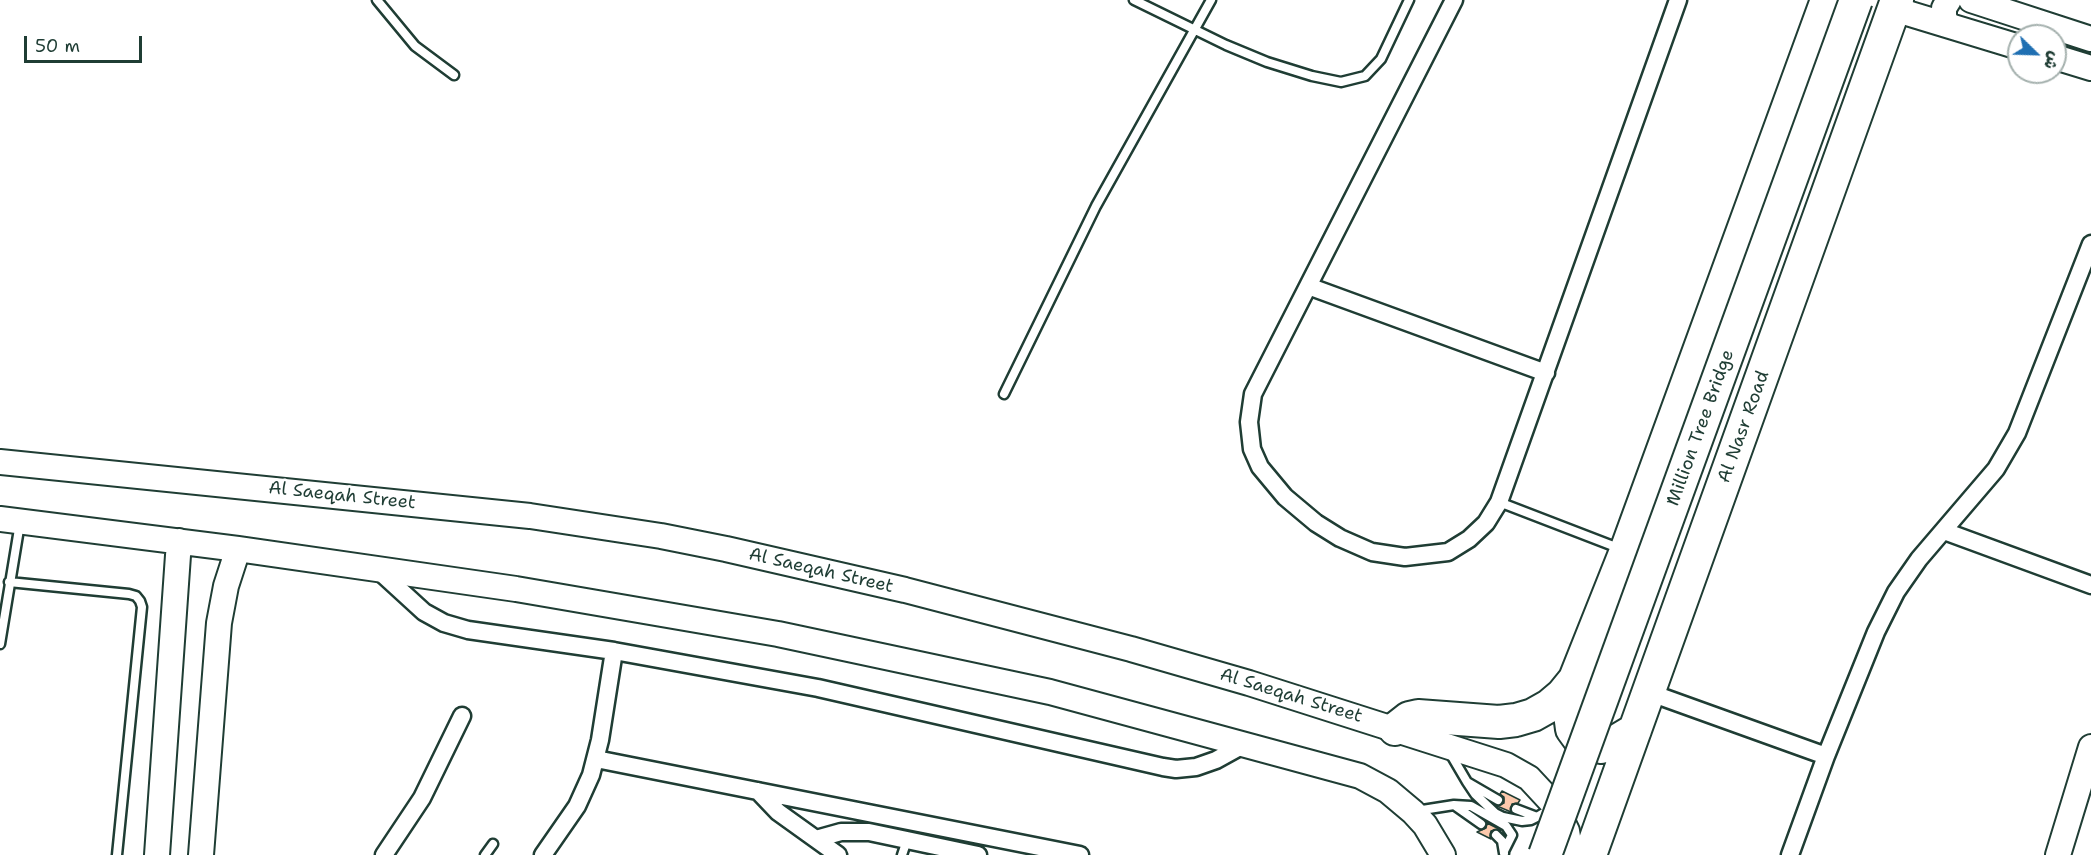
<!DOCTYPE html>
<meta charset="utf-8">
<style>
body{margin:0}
#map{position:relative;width:2091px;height:855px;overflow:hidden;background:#fff;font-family:"Shantell Sans","Playpen Sans Arabic",sans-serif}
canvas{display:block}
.north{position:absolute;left:2007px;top:24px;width:60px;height:60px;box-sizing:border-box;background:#fff;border:2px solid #a5b1ae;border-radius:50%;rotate:113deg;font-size:16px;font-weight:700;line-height:24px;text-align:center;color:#1f3d34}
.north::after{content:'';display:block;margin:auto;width:21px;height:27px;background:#1f6fb2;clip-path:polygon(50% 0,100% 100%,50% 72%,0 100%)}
.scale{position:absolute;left:24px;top:36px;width:118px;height:27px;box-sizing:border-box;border:3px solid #1f3d34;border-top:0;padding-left:8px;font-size:18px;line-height:21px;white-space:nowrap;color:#1f3d34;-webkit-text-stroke:4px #fff;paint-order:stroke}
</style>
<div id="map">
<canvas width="2091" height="855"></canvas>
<div class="north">ش</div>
<div class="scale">50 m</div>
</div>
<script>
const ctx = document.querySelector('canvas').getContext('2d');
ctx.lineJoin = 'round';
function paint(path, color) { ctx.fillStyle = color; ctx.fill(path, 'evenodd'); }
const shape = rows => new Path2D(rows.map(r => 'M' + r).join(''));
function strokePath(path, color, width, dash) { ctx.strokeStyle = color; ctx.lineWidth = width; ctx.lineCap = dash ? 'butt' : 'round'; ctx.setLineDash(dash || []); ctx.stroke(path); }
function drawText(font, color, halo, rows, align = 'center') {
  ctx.font = font + ' "Shantell Sans",sans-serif'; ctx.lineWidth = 5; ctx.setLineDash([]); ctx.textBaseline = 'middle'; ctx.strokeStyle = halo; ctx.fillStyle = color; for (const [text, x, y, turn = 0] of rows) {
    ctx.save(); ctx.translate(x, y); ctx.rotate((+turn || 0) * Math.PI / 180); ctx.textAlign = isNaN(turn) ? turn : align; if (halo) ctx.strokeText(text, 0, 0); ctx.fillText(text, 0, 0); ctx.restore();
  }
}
const building = shape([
 [1502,791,1520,800,1518,803,1512,804,1511,812,1497,806,1504,803,1504,797,1500,794,1502,791],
 [1487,823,1499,829,1491,831,1490,836,1491,839,1477,832,1486,828,1487,823]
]);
const lane = shape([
 [377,0,415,46,454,75],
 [1134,0,1226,45,1267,62,1312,76,1341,82,1365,76,1381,59,1409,0],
 [1004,394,1096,206,1211,0],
 [1499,502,1621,549],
 [9,582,129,594,136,596,140,601,142,607,117,855],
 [0,644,20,523],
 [1450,753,1467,782,1498,800],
 [1467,782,1475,794,1495,813,1503,817,1522,821,1531,820,1537,817],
 [1454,805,1471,806,1506,826,1512,835,1504,851],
 [1516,809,1537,817,1552,808],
 [1416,811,1454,805,1481,824],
 [1496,835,1502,841,1504,853],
 [485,855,493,844],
 [902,855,907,840]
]);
const street = shape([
 [1454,0,1253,394,1249,422,1252,449,1260,467,1285,497,1316,523,1340,538,1372,552,1405,557,1448,552,1469,539,1486,523,1499,502,1678,0],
 [1308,286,1546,373],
 [1944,531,2091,585],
 [377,569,424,612,444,623,468,630,614,651,818,688,1163,767,1176,769,1196,767,1216,760,1245,744],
 [1648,692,1826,756],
 [596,759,1080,855],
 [758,791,778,812,838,855],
 [816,839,841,832,869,832,978,855],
 [384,855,422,798,462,716],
 [543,855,577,806,591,775,600,740,614,651],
 [1790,855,1826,756,1876,632,1896,592,1919,559,1996,469,2017,433,2091,244]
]);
const secondary = shape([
 [1971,0,2091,39],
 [1894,9,2019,47],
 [1948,25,1944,17,1944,8,1949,0],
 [2055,57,2091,68],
 [0,462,530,516,661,536,726,549,905,590,1131,649,1249,683,1506,765,1529,778,1555,806,1567,831,1571,855],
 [0,519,238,549,516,589,778,634,1050,692,1360,776,1388,791,1413,812,1425,825,1443,855],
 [157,855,179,541],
 [201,855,219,623,226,586,238,549],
 [2058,855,2091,747]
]);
const highway = shape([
 [1582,677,1570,714,1572,729,1580,740,1594,746,1601,747,1615,742,1635,730],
 [1395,729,1409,718,1418,716,1499,722,1516,720,1533,715,1549,706,1562,695,1575,679,1626,551,1827,0],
 [1590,855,1897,0]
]);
const highwayBridge = shape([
 [1545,855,1856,0]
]);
const streetNames = [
 ["Al Nasr Road",1744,427,-70],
 ["Million Tree Bridge",1701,428,-70],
 ["Al Saeqah Street",342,496,6],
 ["Al Saeqah Street",821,571,13],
 ["Al Saeqah Street",1291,696,17]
];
paint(building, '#fcc9ac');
strokePath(building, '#1f3d34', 1.5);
strokePath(lane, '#1f3d34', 13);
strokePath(street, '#1f3d34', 21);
strokePath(secondary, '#1f3d34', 28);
strokePath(highway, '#1f3d34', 36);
strokePath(lane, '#fff', 8);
strokePath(street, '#fff', 16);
strokePath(secondary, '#fff', 24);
strokePath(highway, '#fff', 32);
strokePath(highwayBridge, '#1f3d34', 36, []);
strokePath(highwayBridge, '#fff', 32);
drawText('18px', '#1f3d34', '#fff', streetNames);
</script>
